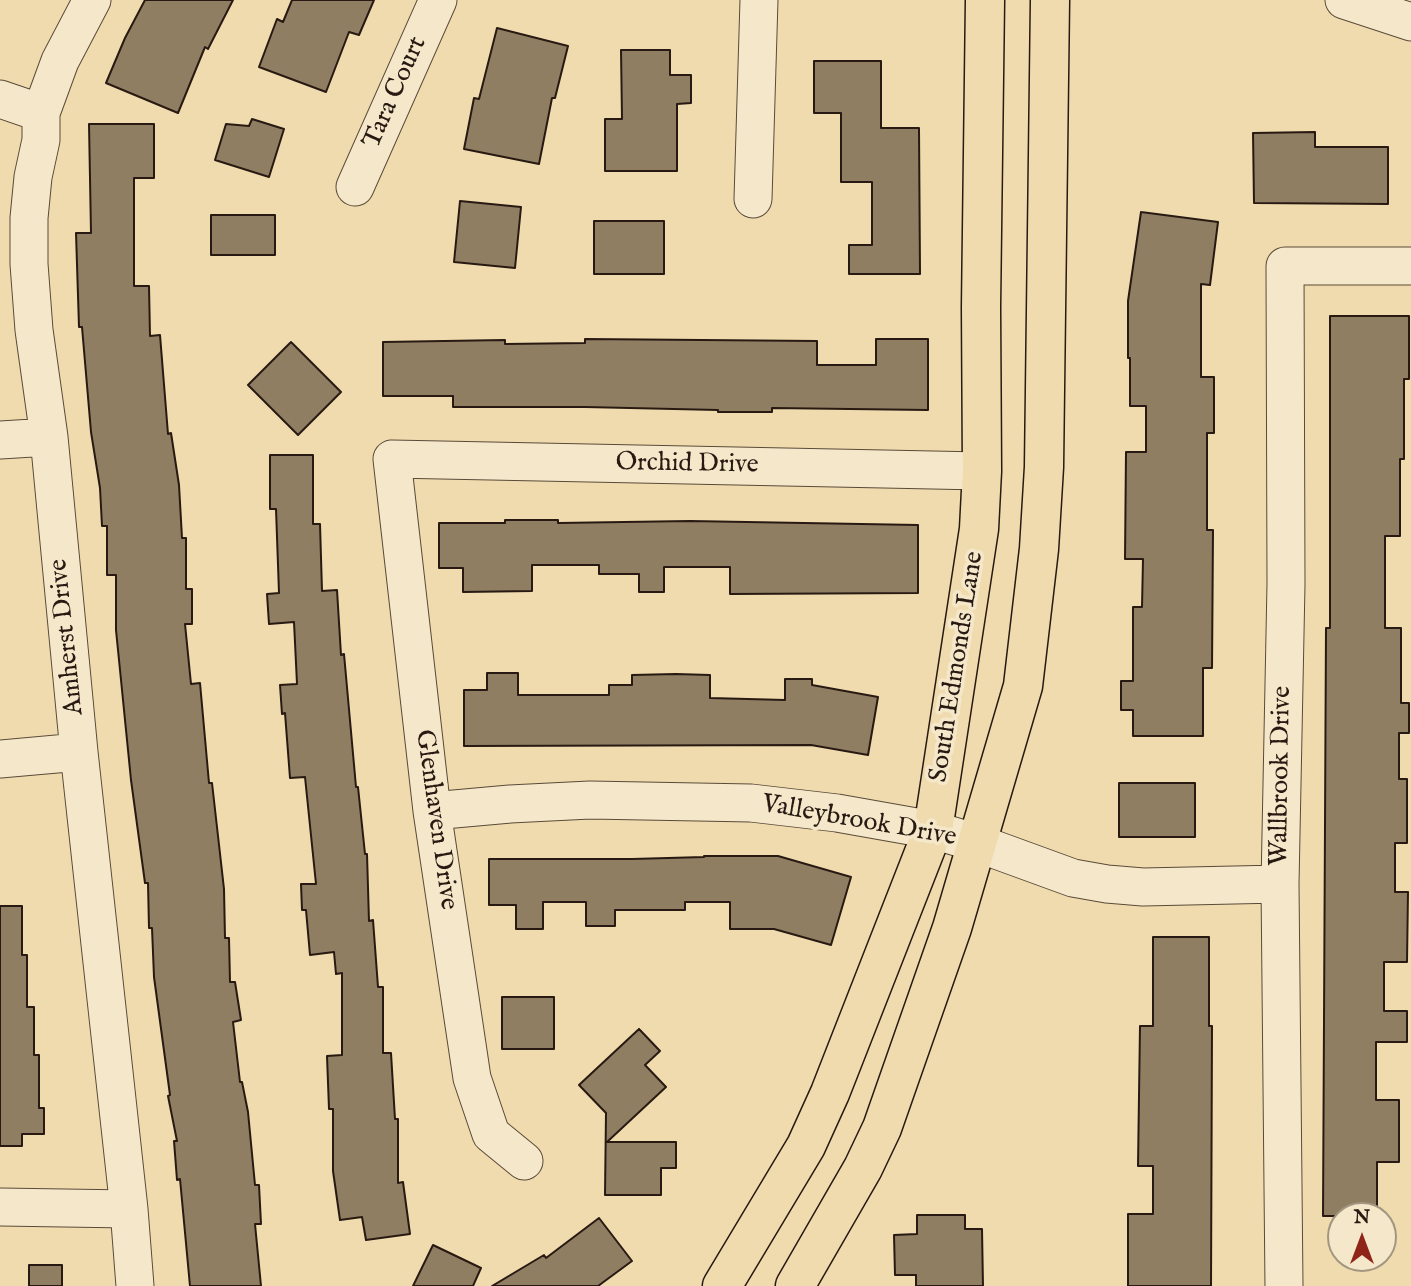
<!DOCTYPE html>
<style>
body{margin:0}
#map{position:relative;width:1411px;height:1286px;overflow:hidden;background:#f0dbae;font-family:"IM FELL English",serif}
canvas{display:block}
.north{position:absolute;left:1327px;top:1202px;width:70px;height:70px;box-sizing:border-box;background:#f5e8ca;border:2px solid #a39680;border-radius:50%;rotate:0deg;font-size:19px;font-weight:700;line-height:28px;text-align:center;color:#281a12}
.north::after{content:'';display:block;margin:auto;width:24px;height:32px;background:#8f2418;clip-path:polygon(50% 0,100% 100%,50% 72%,0 100%)}
</style>
<div id="map">
<canvas width="1411" height="1286"></canvas>
<div class="north">N</div>
</div>
<script>
const ctx = document.querySelector('canvas').getContext('2d');
ctx.lineJoin = 'round';
function paint(path, color) { ctx.fillStyle = color; ctx.fill(path, 'evenodd'); }
const shape = rows => new Path2D(rows.map(r => 'M' + r).join(''));
function strokePath(path, color, width, dash) { ctx.strokeStyle = color; ctx.lineWidth = width; ctx.lineCap = dash ? 'butt' : 'round'; ctx.setLineDash(dash || []); ctx.stroke(path); }
function drawText(font, color, halo, rows, align = 'center') {
  ctx.font = font + ' "IM FELL English",serif'; ctx.lineWidth = 7; ctx.setLineDash([]); ctx.textBaseline = 'middle'; ctx.strokeStyle = halo; ctx.fillStyle = color; for (const [text, x, y, turn = 0] of rows) {
    ctx.save(); ctx.translate(x, y); ctx.rotate((+turn || 0) * Math.PI / 180); ctx.textAlign = isNaN(turn) ? turn : align; if (halo) ctx.strokeText(text, 0, 0); ctx.fillText(text, 0, 0); ctx.restore();
  }
}
const building = shape([
 [145,0,233,0,208,49,205,47,178,113,106,83,125,38,145,0],
 [292,0,374,0,359,35,349,32,326,92,259,67,277,19,283,22,292,0],
 [497,28,568,46,555,98,552,98,539,164,464,149,474,98,479,99,497,28],
 [621,50,670,50,670,75,691,75,691,103,677,104,677,171,605,171,605,119,622,119,621,50],
 [814,61,881,61,881,128,919,128,920,274,849,274,849,245,872,245,872,182,841,182,841,113,814,113,814,61],
 [252,119,284,129,269,177,215,160,226,124,249,126,252,119],
 [89,124,154,124,154,178,134,178,134,286,149,286,150,336,160,335,168,434,171,433,179,485,182,538,186,538,186,589,192,589,192,624,185,624,191,684,200,683,209,783,212,783,224,889,225,938,229,938,230,982,235,982,241,1020,233,1022,240,1082,242,1082,248,1112,255,1185,259,1185,261,1224,255,1224,261,1286,190,1286,180,1179,177,1180,174,1141,177,1141,168,1096,170,1095,154,977,152,928,149,928,148,883,145,883,131,780,116,630,116,575,107,575,107,526,102,526,100,488,91,432,82,327,79,327,76,233,91,233,89,124],
 [1315,132,1315,147,1388,147,1388,204,1254,203,1253,133,1315,132],
 [460,201,521,207,515,268,454,262,460,201],
 [1141,212,1218,222,1210,285,1201,284,1201,377,1214,377,1214,433,1207,433,1207,530,1213,530,1212,668,1203,668,1203,736,1133,736,1133,710,1121,710,1121,681,1133,681,1133,607,1142,607,1143,559,1125,559,1126,452,1146,452,1146,406,1130,406,1130,358,1128,358,1128,301,1141,212],
 [211,215,275,215,275,255,211,255,211,215],
 [594,221,664,221,664,274,594,274,594,221],
 [1330,316,1409,316,1409,379,1404,379,1404,459,1400,459,1400,536,1385,536,1385,628,1401,628,1401,703,1409,703,1409,733,1399,733,1399,779,1407,779,1407,843,1395,843,1395,892,1408,892,1407,962,1384,962,1384,1011,1407,1011,1407,1042,1376,1042,1376,1100,1399,1100,1399,1162,1377,1162,1377,1216,1323,1216,1326,628,1330,628,1330,316],
 [585,339,817,341,817,365,876,365,876,339,928,339,928,410,772,408,772,412,718,412,718,410,585,407,453,407,453,396,383,396,383,342,505,340,505,344,585,343,585,339],
 [291,342,341,392,298,435,248,385,291,342],
 [270,455,313,455,313,524,320,524,322,591,337,590,341,655,344,654,356,787,358,787,365,854,367,854,369,921,373,920,378,987,383,987,383,1053,391,1053,395,1119,398,1119,398,1183,403,1182,410,1234,366,1240,362,1217,340,1220,333,1171,333,1109,329,1109,327,1056,342,1055,342,973,336,974,334,952,310,955,306,910,302,910,301,884,316,884,305,777,290,778,285,713,282,714,280,685,297,684,294,622,269,624,267,594,279,593,276,509,270,509,270,455],
 [505,520,558,520,558,523,690,521,918,525,918,593,730,594,730,567,664,567,664,592,639,592,639,574,599,574,599,565,532,565,532,591,463,592,463,568,439,568,439,523,505,523,505,520],
 [487,673,518,673,518,695,609,695,609,685,632,685,632,675,676,674,710,675,710,698,785,700,785,679,812,679,812,685,878,697,868,755,811,745,464,746,464,690,487,690,487,673],
 [1119,783,1195,783,1195,837,1119,837,1119,783],
 [704,856,778,856,851,877,831,945,774,929,730,929,730,902,685,902,685,910,615,910,615,926,586,926,586,902,543,902,543,929,516,929,516,905,489,905,489,859,632,859,704,857,704,856],
 [0,906,22,906,22,955,27,955,27,1007,34,1007,34,1055,39,1055,39,1108,44,1108,44,1134,22,1134,22,1146,0,1146,0,906],
 [1153,937,1209,937,1209,1026,1212,1026,1211,1286,1128,1286,1128,1214,1153,1214,1153,1166,1138,1166,1140,1026,1153,1026,1153,937],
 [502,997,554,997,554,1049,502,1049,502,997],
 [639,1029,660,1051,645,1065,666,1087,607,1142,676,1142,676,1168,661,1168,661,1195,605,1195,606,1113,579,1085,639,1029],
 [917,1215,965,1215,965,1229,982,1229,983,1286,916,1286,916,1275,895,1275,894,1235,917,1234,917,1215],
 [599,1218,632,1261,598,1286,492,1286,544,1255,546,1258,599,1218],
 [433,1245,481,1268,473,1286,413,1286,433,1245],
 [29,1265,62,1265,62,1286,29,1286,29,1265]
]);
const minor = shape([
 [92,0,60,61,41,113,41,140,33,177,29,218,29,264,34,330,49,437,79,752,129,1209,135,1286],
 [1344,0,1411,22],
 [0,99,41,113],
 [355,187,438,0],
 [753,199,759,0],
 [0,440,49,437],
 [0,759,79,752],
 [432,811,510,804,590,800,751,803,837,813,933,830,977,843,1073,878,1107,884,1143,887,1280,884],
 [524,1161,491,1134,472,1078,432,811,392,459,982,471],
 [0,1207,129,1209],
 [1284,1286,1280,884,1286,584,1285,266,1411,266]
]);
const major = shape([
 [722,1286,806,1146,830,1093,933,830,979,529,982,471,981,307,985,0],
 [795,1286,863,1168,882,1128,952,928,1023,686,1039,549,1044,467,1050,0]
]);
const streetNames = [
 ["Tara Court",396,93,-66],
 ["Orchid Drive",687,465,1],
 ["Amherst Drive",68,637,-96],
 ["South Edmonds Lane",958,667,-81],
 ["Wallbrook Drive",1282,776,-89],
 ["Glenhaven Drive",435,820,82],
 ["Valleybrook Drive",859,822,10]
];
paint(building, '#907e63');
strokePath(building, '#281a12', 2);
strokePath(minor, '#5a4a39', 39);
strokePath(major, '#281a12', 41);
strokePath(minor, '#f5e8ca', 37);
strokePath(major, '#f0dbae', 38);
drawText('26px', '#281a12', '#f5e8ca', streetNames);
</script>
